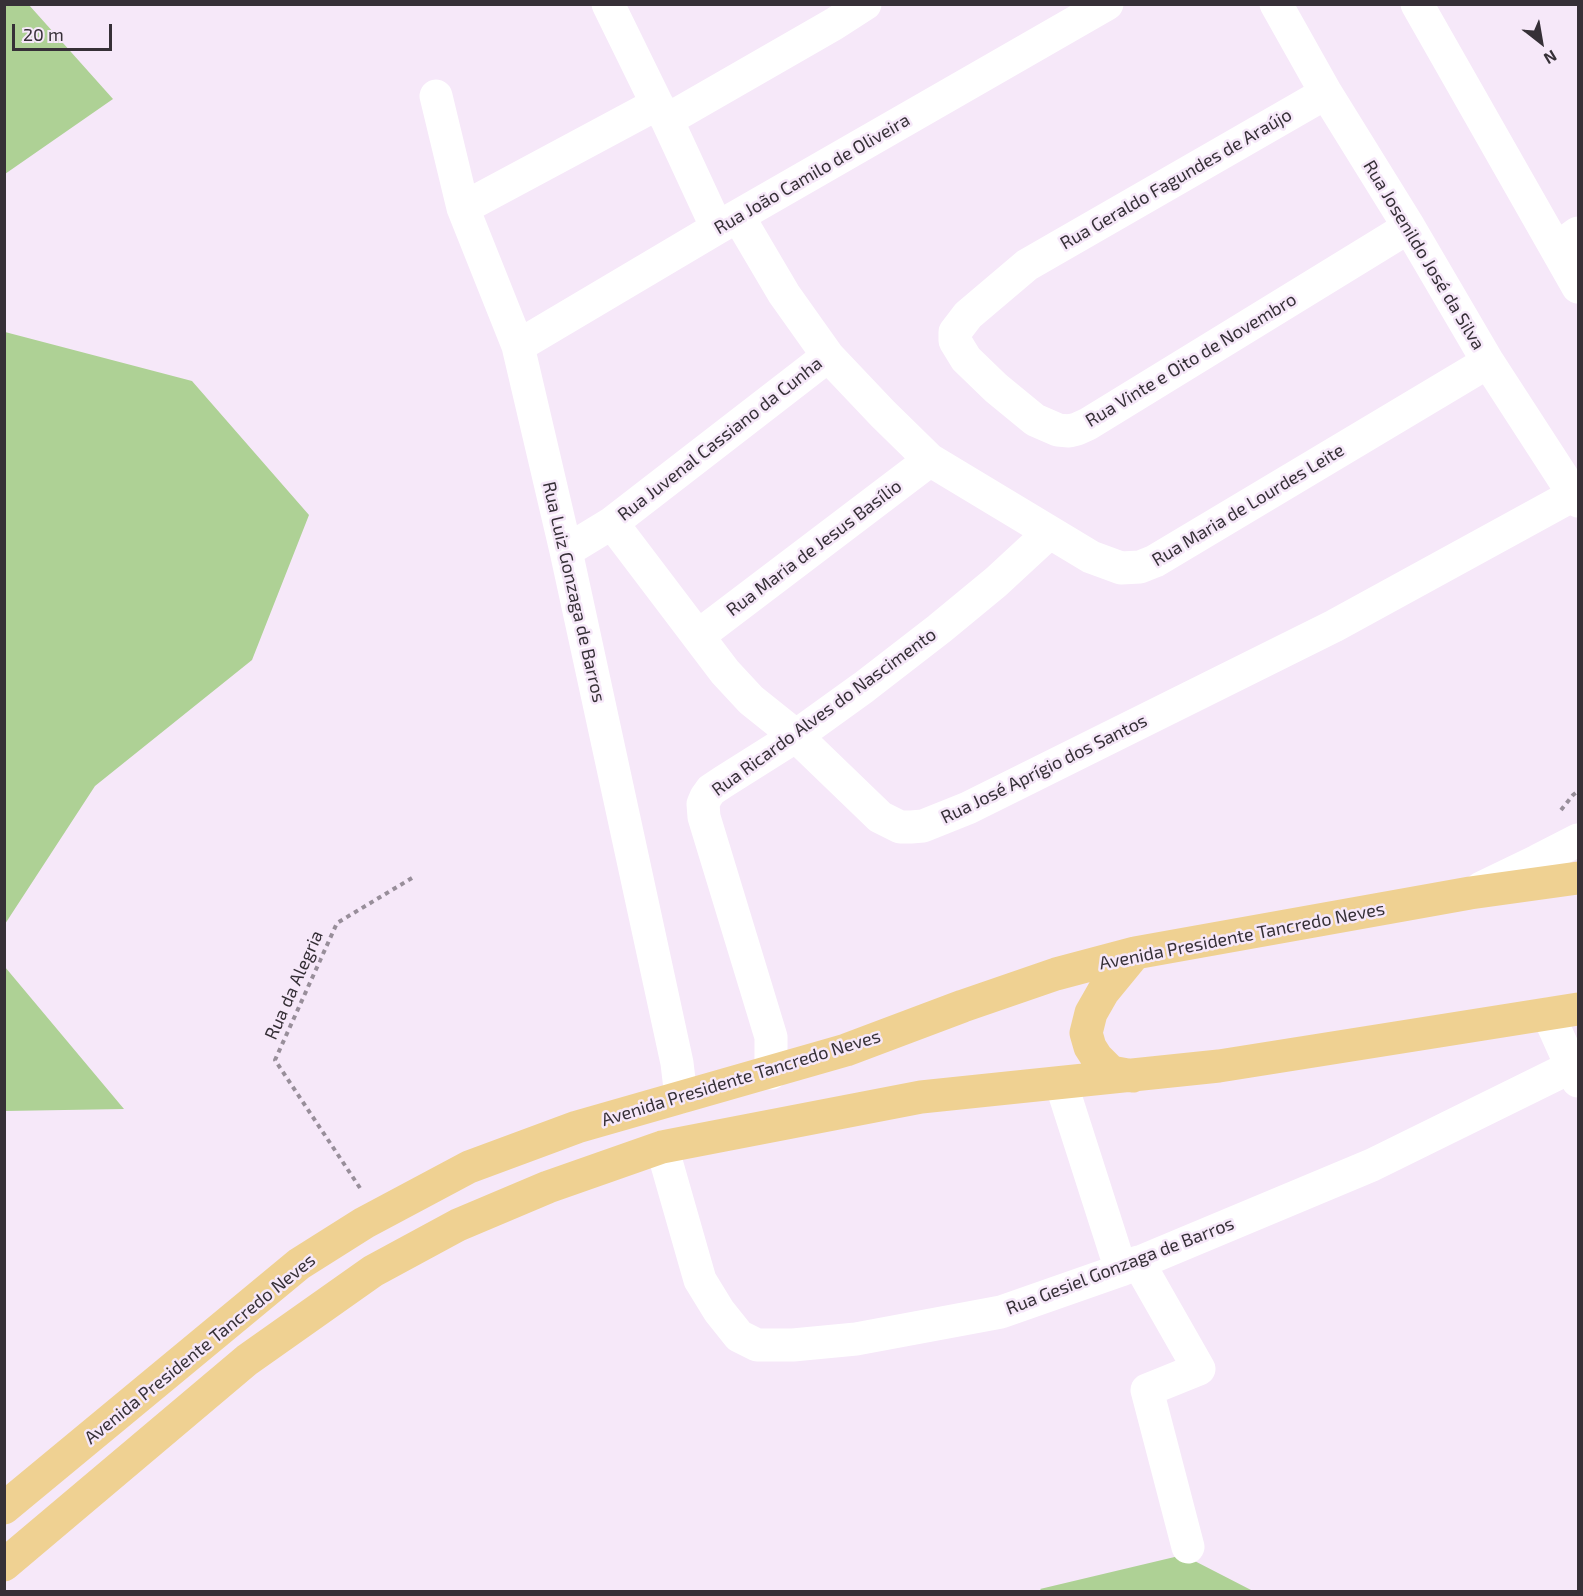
<!DOCTYPE html>
<meta charset="utf-8">
<style>
body{margin:0}
#map{position:relative;width:1583px;height:1596px;overflow:hidden;background:#f6e8f9;font-family:"Exo 2",sans-serif}
canvas{display:block}
.frame{position:absolute;inset:0;border:6px solid #363037;pointer-events:none}
.north{position:absolute;left:1511px;top:12px;width:60px;height:60px;-webkit-text-stroke:4px #f6e8f9;paint-order:stroke;rotate:149deg;font-size:16px;font-weight:700;line-height:24px;text-align:center;color:#363037}
.north::after{content:'';display:block;margin:auto;width:21px;height:27px;background:#363037;clip-path:polygon(50% 0,100% 100%,50% 72%,0 100%)}
.scale{position:absolute;left:12px;top:24px;width:100px;height:27px;box-sizing:border-box;border:3px solid #363037;border-top:0;padding-left:8px;font-size:18px;line-height:21px;white-space:nowrap;color:#363037;-webkit-text-stroke:4px #f6e8f9;paint-order:stroke}
</style>
<div id="map">
<canvas width="1583" height="1596"></canvas>
<div class="frame"></div>
<div class="north">N</div>
<div class="scale">20 m</div>
</div>
<script>
const ctx = document.querySelector('canvas').getContext('2d');
ctx.lineJoin = 'round';
function paint(path, color) { ctx.fillStyle = color; ctx.fill(path, 'evenodd'); }
const shape = rows => new Path2D(rows.map(r => 'M' + r).join(''));
function strokePath(path, color, width, dash) { ctx.strokeStyle = color; ctx.lineWidth = width; ctx.lineCap = dash ? 'butt' : 'round'; ctx.setLineDash(dash || []); ctx.stroke(path); }
function drawText(font, color, halo, rows, align = 'center') {
  ctx.font = font + ' "Exo 2",sans-serif'; ctx.lineWidth = 5; ctx.setLineDash([]); ctx.textBaseline = 'middle'; ctx.strokeStyle = halo; ctx.fillStyle = color; for (const [text, x, y, turn = 0] of rows) {
    ctx.save(); ctx.translate(x, y); ctx.rotate((+turn || 0) * Math.PI / 180); ctx.textAlign = isNaN(turn) ? turn : align; if (halo) ctx.strokeText(text, 0, 0); ctx.fillText(text, 0, 0); ctx.restore();
  }
}
const green = shape([
 [5,4,29,5,113,99,5,174],
 [5,332,192,381,309,515,252,660,95,786,5,924],
 [4,967,5,967,124,1109,5,1111],
 [1183,1555,1253,1591,1043,1592,1040,1589]
]);
const path = shape([
 [1561,810,1573,795,1578,791],
 [360,1188,275,1060,337,923,412,878]
]);
const minor = shape([
 [608,4,657,104,667,120,717,228],
 [1276,4,1326,93,1409,227,1488,362,1578,501],
 [1326,93,1027,265,968,315,955,332,955,341,966,359,996,388,1035,420,1058,430,1069,431,1077,429,1088,424,1409,227],
 [436,96,463,208,518,346,566,551,677,1063,681,1097],
 [667,120,834,24,865,4],
 [463,208,657,104],
 [738,216,784,294,828,356,883,414,930,460,1091,557,1121,568,1140,567,1155,561,1488,362],
 [1557,248,1578,233],
 [518,346,717,228,1107,4],
 [612,523,828,356],
 [566,551,612,523,725,672,751,700,796,736,880,817,900,827,911,827,923,826,968,808,1334,626,1575,494],
 [698,636,930,460],
 [1548,1014,1578,1081],
 [771,1073,771,1037,704,817,703,804,706,797,711,790,723,782,796,736,864,687,939,629,996,582,1049,533],
 [1061,1083,1121,1270],
 [662,1147,700,1280,719,1311,739,1336,757,1345,793,1345,856,1339,1001,1312,1121,1270,1372,1165,1571,1067],
 [1138,1262,1199,1369,1147,1390,1188,1547]
]);
const secondary = shape([
 [1417,4,1578,287],
 [1481,888,1537,861,1578,840]
]);
const primary = shape([
 [1133,1076,1111,1072,1097,1058,1090,1047,1086,1033,1091,1013,1103,992,1135,953],
 [4,1508,299,1264,364,1223,469,1167,577,1127,846,1050,963,1006,1056,974,1135,953,1470,893,1578,878],
 [4,1565,247,1360,373,1271,458,1225,548,1187,662,1147,921,1097,1219,1066,1578,1009]
]);
const streetNames = [
 ["Rua João Camilo de Oliveira",812,174,-30],
 ["Rua Geraldo Fagundes de Araújo",1176,179,-30],
 ["Rua Josenildo José da Silva",1424,255,59],
 ["Rua Vinte e Oito de Novembro",1191,360,-31],
 ["Rua Juvenal Cassiano da Cunha",720,439,-38],
 ["Rua Maria de Lourdes Leite",1248,505,-31],
 ["Rua Maria de Jesus Basílio",814,548,-37],
 ["Rua Luiz Gonzaga de Barros",574,592,77],
 ["Rua Ricardo Alves do Nascimento",824,712,-36],
 ["Rua José Aprígio dos Santos",1044,769,-26],
 ["Avenida Presidente Tancredo Neves",1242,936,-11],
 ["Rua da Alegria",294,985,-66],
 ["Avenida Presidente Tancredo Neves",741,1078,-17],
 ["Rua Gesiel Gonzaga de Barros",1120,1266,-21],
 ["Avenida Presidente Tancredo Neves",200,1349,-39]
];
paint(green, '#aed195');
strokePath(path, '#988e9a', 4, [4.5, 4.5]);
strokePath(minor, '#fff', 33);
strokePath(secondary, '#fff', 33);
strokePath(primary, '#efd192', 33);
drawText('18px', '#363037', '#f6e8f9', streetNames);
</script>
